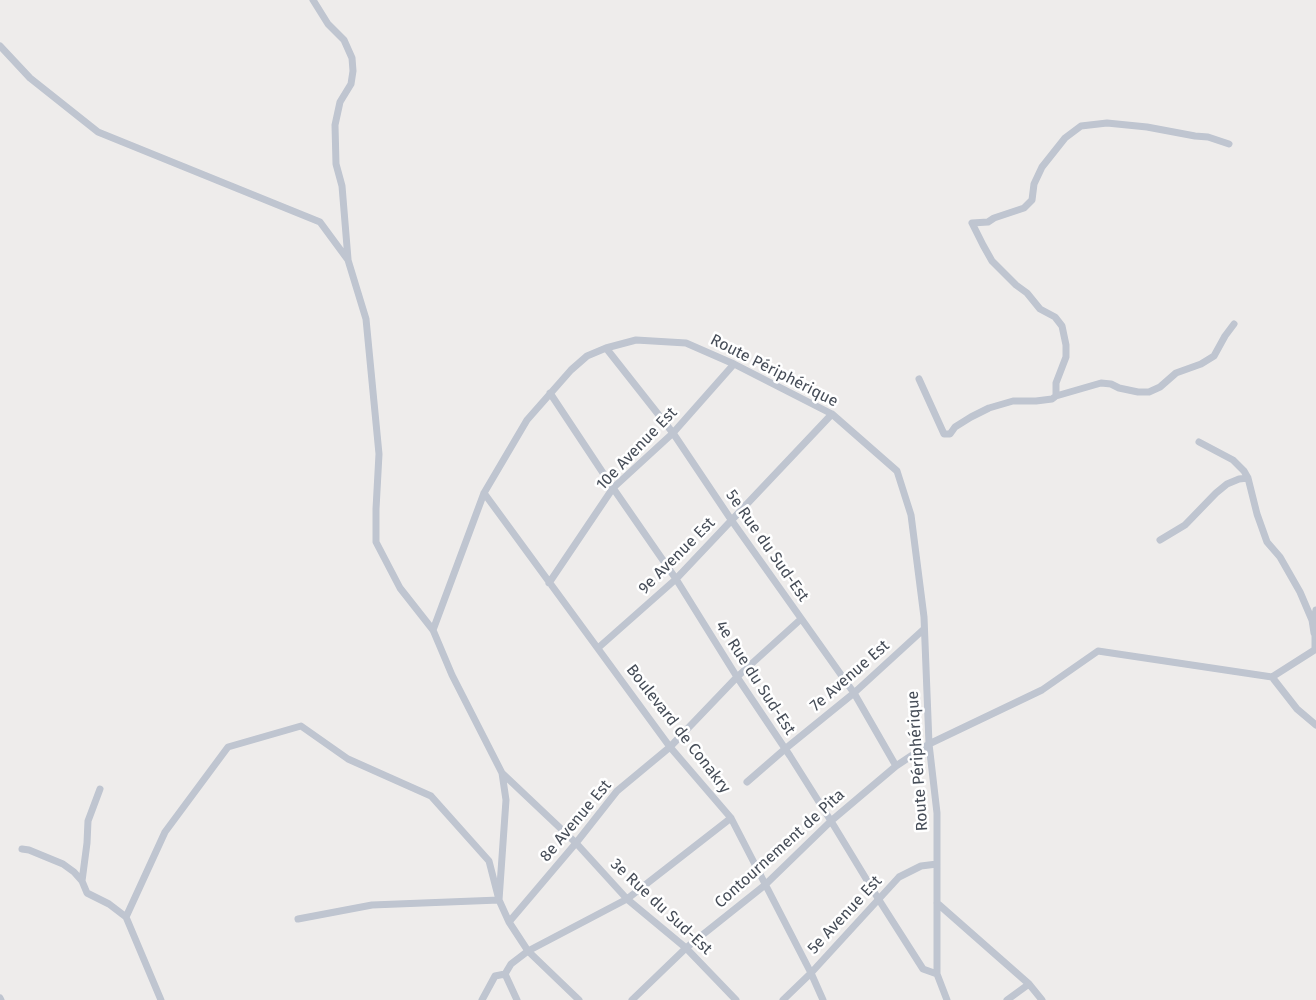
<!DOCTYPE html>
<meta charset="utf-8">
<style>
body{margin:0}
canvas{display:block;background:#eeeceb}
</style>
<canvas width="1316" height="1000"></canvas>
<script>
const ctx = document.querySelector('canvas').getContext('2d');
ctx.lineJoin = 'round';
const shape = rows => new Path2D(rows.map(r => 'M' + r).join(''));
function strokePath(path, color, width, dash) { ctx.strokeStyle = color; ctx.lineWidth = width; ctx.lineCap = dash ? 'butt' : 'round'; ctx.setLineDash(dash || []); ctx.stroke(path); }
function drawText(font, color, halo, rows, align = 'center') {
  ctx.font = font + ' "Fira Sans",sans-serif'; ctx.lineWidth = 5; ctx.setLineDash([]); ctx.textBaseline = 'middle'; ctx.strokeStyle = halo; ctx.fillStyle = color; for (const [text, x, y, turn = 0] of rows) {
    ctx.save(); ctx.translate(x, y); ctx.rotate((+turn || 0) * Math.PI / 180); ctx.textAlign = isNaN(turn) ? turn : align; if (halo) ctx.strokeText(text, 0, 0); ctx.fillText(text, 0, 0); ctx.restore();
  }
}
const minor = shape([
 [313,0,328,24,344,40,352,58,353,71,351,84,340,102,335,125,336,164,342,186,348,259],
 [0,46,30,78,98,132,320,222,348,260,366,319,379,454,376,509,376,542,400,588,433,630,452,675,502,773,506,800,499,900,509,922,528,951,579,1000],
 [606,348,673,433,732,521,854,693,896,766],
 [919,379,944,434,950,434,955,427,971,417,989,408,1013,401,1036,401,1052,399,1056,396,1056,383,1066,357,1066,345,1062,326,1055,317,1040,309,1027,293,1016,285,992,261,983,245,972,223,988,222,994,218,1024,208,1032,200,1034,184,1042,167,1065,138,1081,126,1107,123,1147,127,1195,136,1208,137,1229,144],
 [550,393,613,488,676,579,737,677,790,756,831,821,879,900,923,969,937,974],
 [1056,396,1101,383,1111,384,1119,388,1138,392,1149,392,1160,387,1176,373,1201,364,1214,356,1225,336,1234,324],
 [1199,442,1233,460,1244,471,1248,478,1257,514,1267,542,1280,557,1300,592,1312,620,1314,633],
 [484,493,670,747,731,818,811,973,823,1000],
 [1160,540,1185,525,1216,493,1227,484,1239,479,1248,478],
 [549,583,613,488,673,433,734,364],
 [433,630,484,493,527,420,571,370,587,356,606,348,636,340,686,343,734,364,832,414,897,471,911,515,924,617,929,744,937,813,937,974,947,1000],
 [598,648,676,579,832,414],
 [1315,650,1315,615,1316,610],
 [1272,677,1297,709,1316,725],
 [502,773,576,843,627,899,686,948,736,1000],
 [747,782,785,749,854,693,924,629],
 [100,789,88,821,87,843,82,881,87,893,109,904,126,917,161,1000],
 [22,849,29,850,63,864,74,872,82,881],
 [937,903,1029,984,1042,1000],
 [126,917,165,832,228,747,301,726,348,759,431,796,489,861,499,900,372,905,298,919],
 [509,922,576,843,617,791,670,747,737,677,801,619],
 [0,998,1,1000],
 [482,1000,495,976,505,974],
 [517,1000,505,974,511,964,528,951,627,899,731,818],
 [632,1000,686,948,765,885,831,821,896,766,929,744,1042,690,1098,651,1272,677,1316,649],
 [783,1000,811,973,899,877,921,866,937,864],
 [1007,1000,1029,984]
]);
const streetNames = [
 ["Route Périphérique",774,371,27],
 ["10e Avenue Est",637,449,-46],
 ["5e Rue du Sud-Est",767,546,55],
 ["9e Avenue Est",677,556,-45],
 ["7e Avenue Est",850,676,-41],
 ["4e Rue du Sud-Est",755,678,57],
 ["Boulevard de Conakry",678,729,52],
 ["Route Périphérique",918,761,-94],
 ["8e Avenue Est",576,821,-50],
 ["Contournement de Pita",780,849,-42],
 ["3e Rue du Sud-Est",661,907,43],
 ["5e Avenue Est",845,915,-47]
];
strokePath(minor, '#bfc5d0', 7);
drawText('16px', '#454c57', '#fff', streetNames);
</script>
